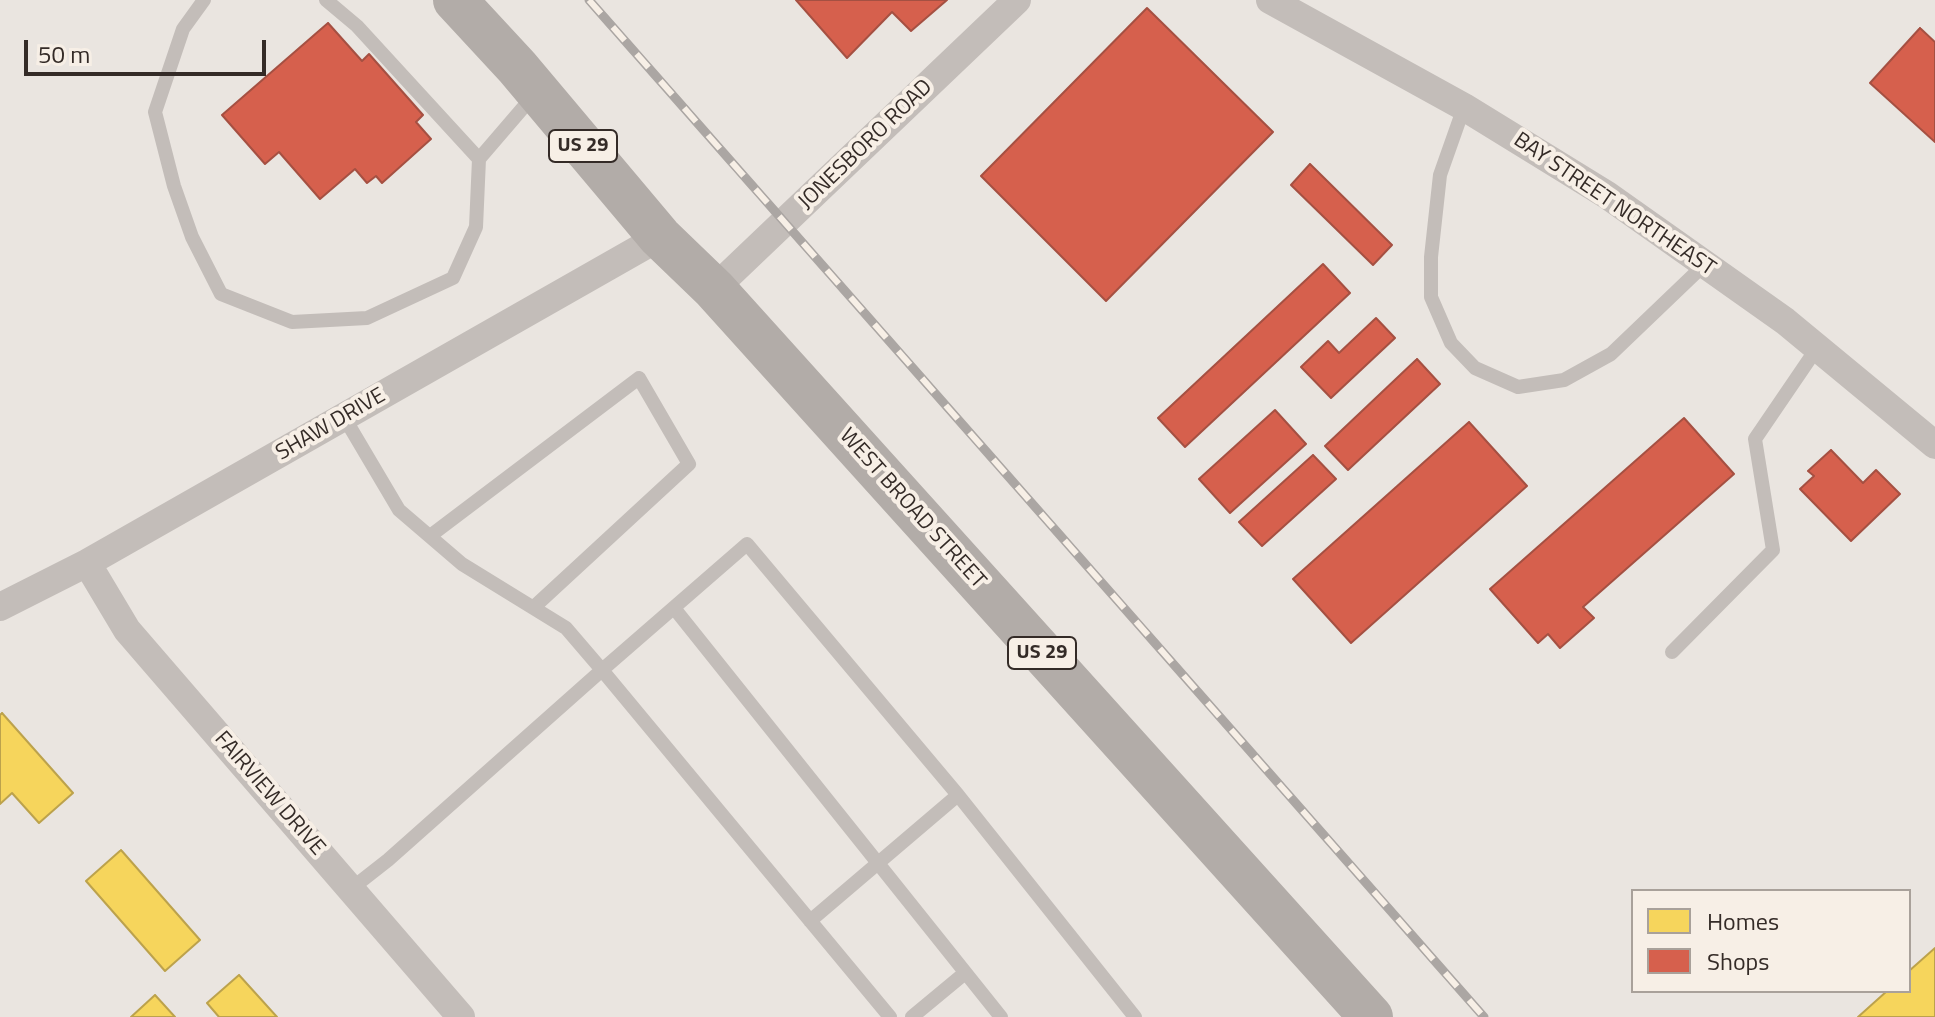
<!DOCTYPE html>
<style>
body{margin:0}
#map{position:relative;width:1935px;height:1017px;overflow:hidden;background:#eae5e0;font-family:"Titillium Web",sans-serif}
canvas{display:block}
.legend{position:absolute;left:1631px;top:889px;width:280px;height:104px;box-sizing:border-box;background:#f7efe6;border:2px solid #a9a19a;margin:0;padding:10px 14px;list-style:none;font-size:24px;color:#342b27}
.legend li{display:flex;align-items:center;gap:16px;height:40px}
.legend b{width:40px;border:2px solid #a9a19a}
.scale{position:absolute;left:24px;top:40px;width:242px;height:36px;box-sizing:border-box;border:4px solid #342b27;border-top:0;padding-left:10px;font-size:24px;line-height:28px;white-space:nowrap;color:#342b27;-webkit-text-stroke:6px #f7efe6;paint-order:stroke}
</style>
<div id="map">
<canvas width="1935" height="1017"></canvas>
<ul class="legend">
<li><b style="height:22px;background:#f6d55c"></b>Homes</li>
<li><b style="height:22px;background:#d6604d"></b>Shops</li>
</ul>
<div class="scale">50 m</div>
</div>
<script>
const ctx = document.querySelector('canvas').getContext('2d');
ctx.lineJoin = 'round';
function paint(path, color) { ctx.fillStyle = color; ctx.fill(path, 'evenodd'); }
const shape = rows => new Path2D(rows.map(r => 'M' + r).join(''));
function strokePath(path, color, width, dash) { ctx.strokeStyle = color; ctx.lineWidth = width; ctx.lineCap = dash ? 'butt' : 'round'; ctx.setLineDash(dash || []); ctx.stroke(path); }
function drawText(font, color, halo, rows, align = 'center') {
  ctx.font = font + ' "Titillium Web",sans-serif'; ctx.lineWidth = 8; ctx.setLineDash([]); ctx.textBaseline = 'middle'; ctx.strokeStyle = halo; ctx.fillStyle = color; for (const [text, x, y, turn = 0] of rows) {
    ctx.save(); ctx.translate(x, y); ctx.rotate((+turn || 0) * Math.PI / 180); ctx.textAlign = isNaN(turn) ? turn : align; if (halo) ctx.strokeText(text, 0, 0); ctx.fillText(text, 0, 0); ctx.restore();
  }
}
const homes = shape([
 [2,713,73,793,39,823,12,793,0,804,0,715,2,713],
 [121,850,200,940,165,971,86,881,121,850],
 [1935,948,1935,1017,1858,1017,1887,991,1909,991,1909,971,1935,948],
 [239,975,277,1017,219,1017,207,1003,239,975],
 [155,995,175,1017,131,1017,155,995]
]);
const shops = shape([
 [796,0,947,0,911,31,892,12,847,58,796,0],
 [1147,8,1273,132,1106,301,981,176,1147,8],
 [328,23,362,61,369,54,423,115,416,122,431,139,382,183,376,176,367,183,355,169,320,199,279,152,265,164,222,115,328,23],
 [1920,28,1935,42,1935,142,1870,83,1920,28],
 [1310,164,1392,245,1373,265,1291,185,1310,164],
 [1323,264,1350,293,1185,447,1158,418,1323,264],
 [1376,318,1395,338,1331,398,1301,367,1328,341,1339,353,1376,318],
 [1417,359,1440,384,1348,470,1325,446,1417,359],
 [1275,410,1306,444,1230,513,1199,479,1275,410],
 [1684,418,1734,474,1583,607,1594,618,1560,648,1548,634,1538,643,1490,589,1684,418],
 [1469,422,1527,486,1351,643,1293,579,1469,422],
 [1831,450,1863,483,1876,470,1900,494,1851,541,1800,489,1814,476,1808,471,1831,450],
 [1313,455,1336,479,1262,546,1239,522,1313,455]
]);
const service = shape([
 [204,0,183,29,155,112,174,186,192,237,221,294,292,322,367,318,453,278,476,227,479,159,534,95],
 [326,0,357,26,479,159],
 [1464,107,1440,175,1431,257,1431,297,1451,343,1475,368,1518,387,1564,380,1611,354,1705,264],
 [344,417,399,510,462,564,566,628,602,670,388,860,351,889],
 [430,536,639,378,689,464,534,607],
 [674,608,1001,1017],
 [1672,652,1773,550,1755,439,1817,348],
 [810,921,958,795],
 [890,1017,602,670,747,544,958,795,1135,1017],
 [912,1017,965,973]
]);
const minor = shape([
 [1270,0,1464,107,1607,195,1785,321,1935,445],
 [714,289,1017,0],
 [87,563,127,630,461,1017],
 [0,607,87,563,660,237]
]);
const primary = shape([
 [455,0,517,67,660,237,714,289,1371,1017]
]);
const rail = shape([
 [589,0,1484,1017]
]);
const shields = [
 [583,146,68],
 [1042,653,68]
];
const shieldNames = [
 ["US 29",583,146],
 ["US 29",1042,653]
];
const streetNames = [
 ["JONESBORO ROAD",866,145,-44],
 ["BAY STREET NORTHEAST",1614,205,34],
 ["SHAW DRIVE",331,425,-30],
 ["WEST BROAD STREET",912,509,48],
 ["FAIRVIEW DRIVE",269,794,49]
];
paint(homes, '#f6d55c');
strokePath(homes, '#bca24c', 2);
paint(shops, '#d6604d');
strokePath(shops, '#a55042', 2);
strokePath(service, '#c3bdb9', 14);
strokePath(minor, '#c3bdb9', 28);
strokePath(primary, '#b2aca8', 44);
strokePath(rail, '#aba6a3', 9);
strokePath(rail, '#f7efe6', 6, [18]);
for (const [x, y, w] of shields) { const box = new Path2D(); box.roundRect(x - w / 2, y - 16, w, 32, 6); ctx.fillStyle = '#f7efe6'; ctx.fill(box); strokePath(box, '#342b27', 2); }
drawText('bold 20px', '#342b27', null, shieldNames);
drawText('22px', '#342b27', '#f7efe6', streetNames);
</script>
